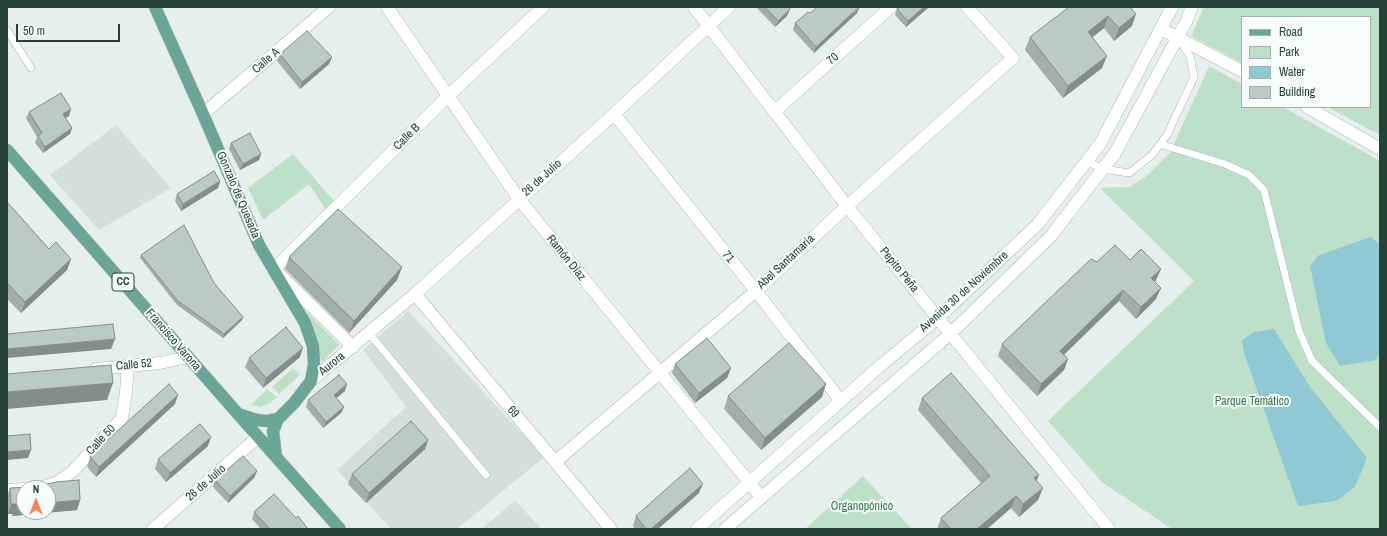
<!DOCTYPE html>
<meta charset="utf-8">
<style>
body{margin:0}
#map{position:relative;width:1387px;height:536px;overflow:hidden;background:#e6efeb;font-family:"Archivo Narrow",sans-serif}
canvas{display:block}
.frame{position:absolute;inset:0;border:8px solid #24423a;pointer-events:none}
.legend{position:absolute;left:1241px;top:16px;width:130px;height:92px;box-sizing:border-box;background:#f7fbf9;border:1px solid #a3b1ad;margin:0;padding:5px 7px;list-style:none;font-size:12px;color:#24423a}
.legend li{display:flex;align-items:center;gap:8px;height:20px}
.legend b{width:20px;border:1px solid #a3b1ad}
.north{position:absolute;left:16px;top:480px;width:40px;height:40px;box-sizing:border-box;background:#f7fbf9;border:1px solid #a3b1ad;border-radius:50%;rotate:0deg;font-size:11px;font-weight:700;line-height:16px;text-align:center;color:#24423a}
.north::after{content:'';display:block;margin:auto;width:14px;height:18px;background:#f4845f;clip-path:polygon(50% 0,100% 100%,50% 72%,0 100%)}
.scale{position:absolute;left:16px;top:24px;width:104px;height:18px;box-sizing:border-box;border:2px solid #24423a;border-top:0;padding-left:5px;font-size:12px;line-height:14px;white-space:nowrap;color:#24423a;-webkit-text-stroke:3px #f7fbf9;paint-order:stroke}
</style>
<div id="map">
<canvas width="1387" height="536"></canvas>
<div class="frame"></div>
<ul class="legend">
<li><b style="height:5px;background:#6aa596"></b>Road</li>
<li><b style="height:11px;background:#bfe0c8"></b>Park</li>
<li><b style="height:11px;background:#8ec9d4"></b>Water</li>
<li><b style="height:11px;background:#bbcac4"></b>Building</li>
</ul>
<div class="north">N</div>
<div class="scale">50 m</div>
</div>
<script>
const ctx = document.querySelector('canvas').getContext('2d');
ctx.lineJoin = 'round';
function paint(path, color) { ctx.fillStyle = color; ctx.fill(path, 'evenodd'); }
const shape = rows => new Path2D(rows.map(r => 'M' + r).join(''));
function strokePath(path, color, width, dash) { ctx.strokeStyle = color; ctx.lineWidth = width; ctx.lineCap = dash ? 'butt' : 'round'; ctx.setLineDash(dash || []); ctx.stroke(path); }
function drawText(font, color, halo, rows, align = 'center') {
  ctx.font = font + ' "Archivo Narrow",sans-serif'; ctx.lineWidth = 4; ctx.setLineDash([]); ctx.textBaseline = 'middle'; ctx.strokeStyle = halo; ctx.fillStyle = color; for (const [text, x, y, turn = 0] of rows) {
    ctx.save(); ctx.translate(x, y); ctx.rotate((+turn || 0) * Math.PI / 180); ctx.textAlign = isNaN(turn) ? turn : align; if (halo) ctx.strokeText(text, 0, 0); ctx.fillText(text, 0, 0); ctx.restore();
  }
}
const built = shape([
 [116,125,171,188,99,230,50,175],
 [408,311,544,457,457,529,391,529,337,470,406,407,363,350],
 [515,500,541,529,482,529]
]);
const green = shape([
 [1204,7,1380,7,1380,135,1327,107,1370,107,1370,17,1242,17,1242,63,1191,36],
 [1209,66,1242,84,1242,107,1283,107,1380,161,1380,529,1172,529,1103,483,1048,421,1194,281,1100,188,1129,187,1144,178,1170,153],
 [293,154,334,201,326,210,309,184,263,220,248,188],
 [306,311,339,345,322,362],
 [293,368,300,375,279,394,272,387],
 [267,389,277,397,270,403,260,407,251,405],
 [863,476,912,529,805,529]
]);
const water = shape([
 [1371,237,1380,245,1380,351,1376,360,1340,366,1326,343,1310,266,1319,255],
 [1274,329,1310,387,1367,458,1355,487,1336,501,1298,506,1244,353,1242,340,1254,332]
]);
const service = shape([
 [7,30,31,68],
 [1160,144,1225,164,1249,175,1264,190,1299,331,1312,361,1380,427],
 [1086,161,1103,169,1129,173,1152,155,1167,135,1194,77,1190,56,1179,40],
 [369,333,486,475]
]);
const minor = shape([
 [387,7,519,199,761,497],
 [694,7,847,206,1109,529],
 [1161,29,1242,71],
 [1307,107,1380,149],
 [774,112,891,7],
 [203,114,329,7],
 [614,114,756,291,841,401],
 [415,294,611,529],
 [353,347,274,269,447,97,543,7],
 [96,369,160,363,188,357],
 [311,381,415,294,614,114,729,7],
 [555,462,756,291,847,206,1013,58,967,7],
 [35,488,43,487,58,482,73,471,122,418,126,392,128,365],
 [7,490,24,489],
 [153,529,258,437]
]);
const secondary = shape([
 [697,529,880,366,938,318,1038,224,1100,144,1172,7],
 [725,529,950,334,1051,236,1115,153,1186,22,1192,7]
]);
const primary = shape([
 [155,7,203,114,259,245,305,323,313,346,314,364,311,381,294,403,278,419,273,431,276,456],
 [7,150,238,414,340,529],
 [238,414,257,420,267,421,278,419]
]);
const wall = shape([
 [756,7,788,7,787,16,775,27],
 [929,7,906,27,895,15,897,9],
 [1069,7,1131,7,1131,8,1132,26,1114,41,1104,28,1092,38,1102,68,1063,98,1025,50,1030,37],
 [810,13,857,13,814,53,793,30,795,23],
 [280,54,332,57,329,64,300,89,277,61],
 [29,112,69,116,65,118,72,128,70,134,43,153,35,143,37,137,26,118],
 [231,143,261,154,259,160,240,170,229,149],
 [220,181,218,188,181,211,175,201,177,194],
 [7,202,49,249,71,259,67,270,21,313,7,299],
 [141,255,243,317,242,320,223,338,177,305,140,258],
 [289,257,402,267,397,280,349,333,285,269],
 [1130,260,1156,280,1155,282,1156,299,1136,319,1119,301,1064,355,1068,359,1064,370,1037,396,998,356,1002,344,1097,262],
 [300,357,263,388,245,367,249,358],
 [675,364,731,368,727,378,695,403,672,373],
 [345,391,336,398,344,407,341,413,323,428,306,407,308,400],
 [728,396,822,397,761,450,724,409],
 [922,398,1036,481,1038,500,1019,517,1011,508,987,529,937,529,941,518,981,483,918,410],
 [175,404,96,477,87,467,90,457],
 [428,440,425,449,366,503,348,484,352,474],
 [208,446,166,482,155,469,158,459],
 [257,471,254,478,228,503,213,487,215,480],
 [10,488,80,500,77,510,12,516,13,514,8,514,7,503,7,496],
 [699,493,658,529,635,529,633,526,636,516],
 [254,512,296,518,308,529,261,529,252,519]
]);
const shadedWall = shape([
 [860,7,857,13,814,53,816,47],
 [924,7,929,7,906,27,908,21],
 [790,9,787,16,775,27,778,21],
 [1136,14,1132,26,1114,41,1119,28],
 [1108,16,1104,28,1083,44,1088,32],
 [1107,56,1102,68,1063,98,1068,86],
 [332,57,329,64,300,89,302,82],
 [71,109,69,116,60,121,63,114],
 [72,128,70,134,43,153,45,147],
 [261,154,259,160,240,170,243,164],
 [220,181,218,188,181,211,183,204],
 [71,259,67,270,21,313,25,302],
 [402,267,397,280,349,333,354,321],
 [1161,269,1156,280,1147,290,1151,278],
 [1161,288,1156,299,1136,319,1141,307],
 [1123,290,1119,301,1056,362,1060,351],
 [243,317,242,320,223,338,224,334],
 [115,339,111,349,7,358,7,349],
 [303,348,300,357,263,388,266,378],
 [1068,359,1064,370,1037,396,1041,384],
 [731,368,727,378,695,403,699,393],
 [113,383,107,400,7,409,7,392],
 [347,384,345,391,332,402,334,395],
 [826,384,822,397,761,450,765,438],
 [178,395,175,404,96,477,99,467],
 [344,407,341,413,323,428,326,422],
 [211,437,208,446,166,482,170,473],
 [428,440,425,449,366,503,369,493],
 [31,450,28,458,7,460,7,452],
 [257,471,254,478,228,503,230,496],
 [1039,475,1034,487,1034,478],
 [703,484,699,493,658,529,651,529],
 [1043,488,1038,500,1019,517,1023,504],
 [1016,496,1011,508,987,529,977,529],
 [80,500,77,510,12,516,13,514,8,514,11,504,18,504,24,506,24,512,48,512,48,503]
]);
const building = shape([
 [765,7,788,7,790,9,778,21,765,7],
 [817,7,859,7,816,47,795,23,808,12,810,13,817,7],
 [899,7,924,7,908,21,897,9,899,7],
 [1069,7,1130,7,1136,14,1119,28,1108,16,1088,32,1107,56,1068,86,1030,37,1069,7],
 [307,31,332,57,302,82,280,54,307,31],
 [61,93,71,109,63,114,72,128,45,147,38,136,42,133,29,112,61,93],
 [250,133,261,154,243,164,231,143,250,133],
 [214,171,220,181,183,204,177,194,214,171],
 [7,202,49,249,56,242,71,259,25,302,7,283,7,202],
 [338,209,402,267,354,321,289,257,338,209],
 [184,225,214,283,243,317,224,334,178,301,141,255,184,225],
 [1115,245,1130,260,1141,249,1161,269,1151,278,1161,288,1141,307,1123,290,1060,351,1068,359,1041,384,1002,344,1091,259,1097,262,1115,245],
 [113,324,115,339,7,349,7,334,113,324],
 [286,327,303,348,266,378,249,358,286,327],
 [707,338,731,368,699,393,675,364,707,338],
 [789,343,826,384,765,438,728,396,789,343],
 [111,365,113,383,7,392,7,374,111,365],
 [951,373,1039,475,1034,478,1043,488,1023,504,1016,496,977,529,951,529,941,518,990,476,922,398,951,373],
 [339,375,347,384,334,395,344,407,326,422,308,400,339,375],
 [169,384,178,395,99,467,90,457,102,445,169,384],
 [411,421,428,440,369,493,352,474,411,421],
 [200,424,211,437,170,473,158,459,200,424],
 [30,434,31,450,7,452,7,436,30,434],
 [243,456,257,471,230,496,215,480,243,456],
 [690,468,703,484,651,529,646,529,636,516,690,468],
 [79,480,80,500,48,503,48,488,24,488,24,506,15,506,18,504,11,504,10,488,28,487,34,484,39,486,56,482,79,480],
 [274,494,296,518,298,516,308,529,270,529,254,512,274,494]
]);
const shields = [
 [123,282,22]
];
const shieldNames = [
 ["CC",123,282]
];
const streetNames = [
 ["70",833,59,-42],
 ["Calle A",266,61,-41],
 ["Calle B",407,137,-45],
 ["26 de Julio",542,178,-42],
 ["Gonzalo de Quesada",238,195,67],
 ["71",728,257,51],
 ["Ramón Díaz",566,258,51],
 ["Abel Santamaría",786,262,-43],
 ["Pepito Peña",899,270,51],
 ["Avenida 30 de Noviembre",964,292,-42],
 ["Francisco Varona",173,340,49],
 ["Aurora",332,364,-39],
 ["Calle 52",134,365,-5],
 ["69",513,412,50],
 ["Calle 50",101,440,-47],
 ["26 de Julio",206,483,-41]
];
const parkNames = [
 ["Parque Temático",1252,402],
 ["Organopónico",862,507]
];
paint(built, '#d4dfda');
paint(green, '#bfe0c8');
paint(water, '#8ec9d4');
strokePath(service, '#a8b8b2', 8);
strokePath(minor, '#a8b8b2', 13);
strokePath(secondary, '#a4bbb3', 13);
strokePath(primary, '#c2cac8', 13);
strokePath(service, '#fff', 7);
strokePath(minor, '#fff', 12);
strokePath(secondary, '#fff', 12);
strokePath(primary, '#6aa596', 12);
paint(wall, '#a1aea9');
paint(shadedWall, '#838d89');
paint(building, '#bbcac4');
strokePath(building, '#838d89', 1);
for (const [x, y, w] of shields) { const box = new Path2D(); box.roundRect(x - w / 2, y - 9, w, 18, 3); ctx.fillStyle = '#f7fbf9'; ctx.fill(box); strokePath(box, '#24423a', 1); }
drawText('bold 11px', '#24423a', null, shieldNames);
drawText('12px', '#24423a', '#f7fbf9', streetNames);
drawText('12px', '#2d7a4b', '#f7fbf9', parkNames);
</script>
